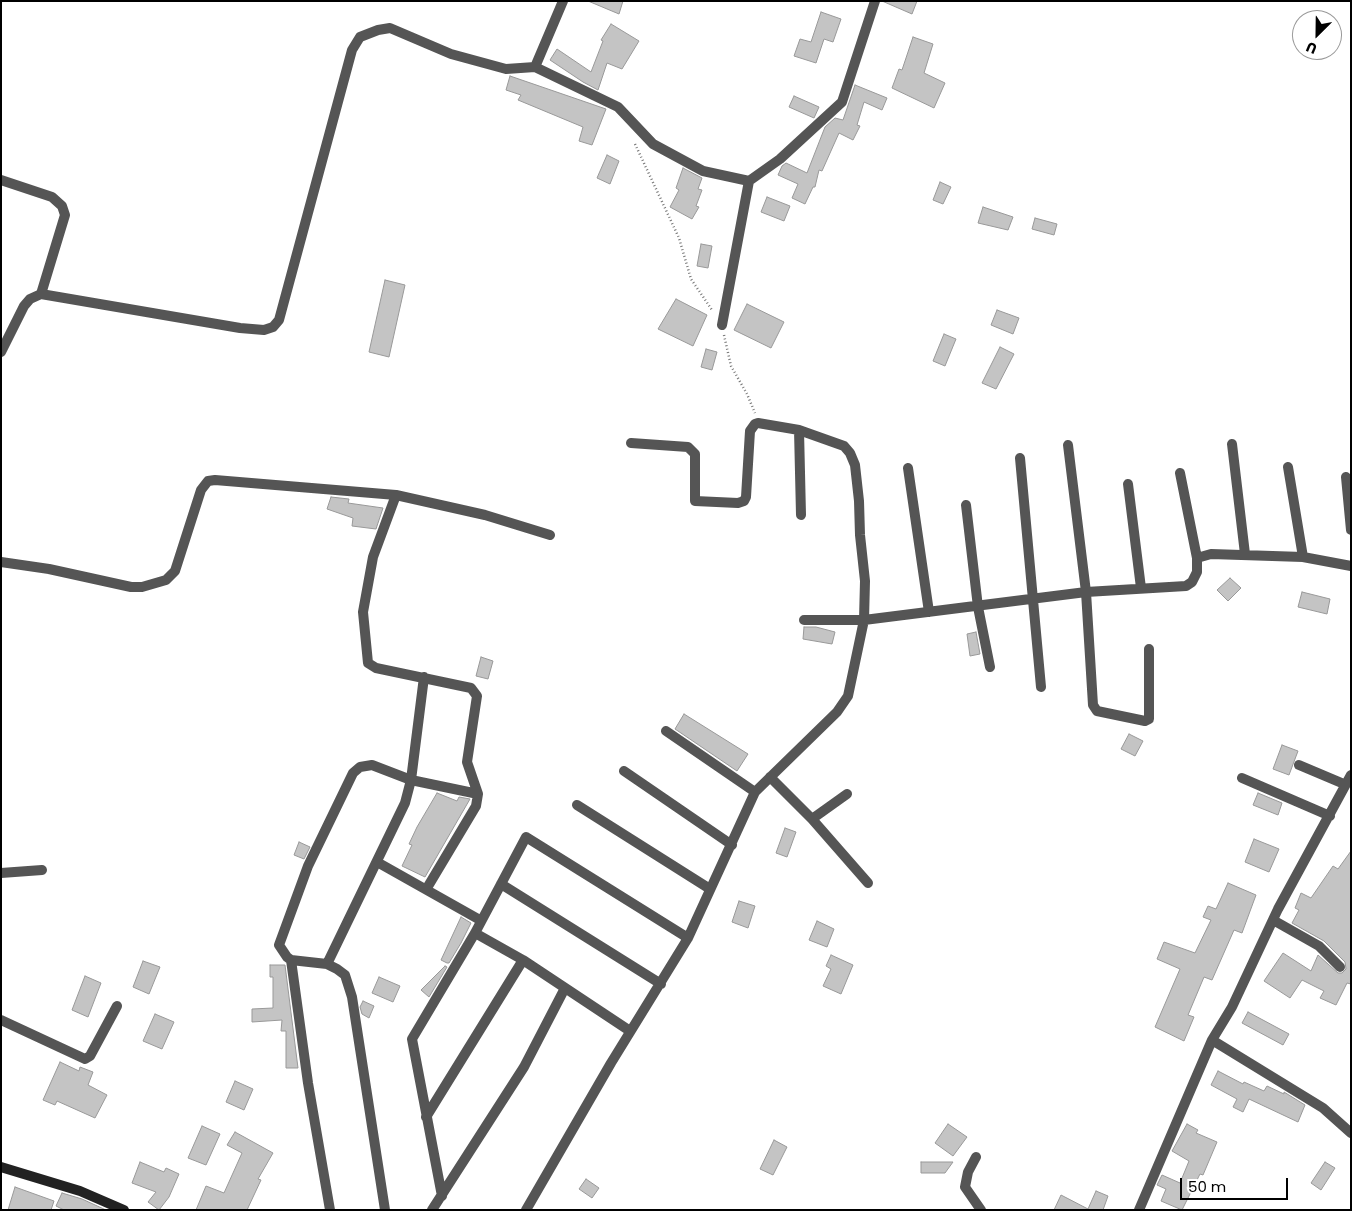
<!DOCTYPE html>
<style>
body{margin:0}
#map{position:relative;width:1352px;height:1211px;overflow:hidden;background:#fff;font-family:Poppins,sans-serif}
canvas{display:block}
.frame{position:absolute;inset:0;border:2px solid #000;pointer-events:none}
.north{position:absolute;left:1292px;top:10px;width:50px;height:50px;box-sizing:border-box;background:#fff;border:1px solid #999;border-radius:50%;rotate:203deg;font-size:14px;font-weight:700;line-height:20px;text-align:center;color:#000}
.north::after{content:'';display:block;margin:auto;width:18px;height:22px;background:#000;clip-path:polygon(50% 0,100% 100%,50% 72%,0 100%)}
.scale{position:absolute;left:1180px;top:1178px;width:108px;height:22px;box-sizing:border-box;border:2px solid #000;border-top:0;padding-left:6px;font-size:15px;line-height:18px;white-space:nowrap;color:#000;-webkit-text-stroke:4px #fff;paint-order:stroke}
</style>
<div id="map">
<canvas width="1352" height="1211"></canvas>
<div class="frame"></div>
<div class="north">U</div>
<div class="scale">50 m</div>
</div>
<script>
const ctx = document.querySelector('canvas').getContext('2d');
ctx.lineJoin = 'round';
function paint(path, color) { ctx.fillStyle = color; ctx.fill(path, 'evenodd'); }
const shape = rows => new Path2D(rows.map(r => 'M' + r).join(''));
function strokePath(path, color, width, dash) { ctx.strokeStyle = color; ctx.lineWidth = width; ctx.lineCap = dash ? 'butt' : 'round'; ctx.setLineDash(dash || []); ctx.stroke(path); }
const building = shape([
 [588,1,623,1,619,14,588,1],
 [882,1,917,1,912,14,882,1],
 [821,12,841,19,833,42,824,39,816,63,794,56,800,39,811,42,821,12],
 [611,24,639,41,622,69,607,63,598,90,583,82,550,60,557,49,591,72,603,41,601,40,611,24],
 [913,37,933,44,924,73,945,83,934,108,892,88,899,69,902,70,913,37],
 [510,76,606,109,592,145,579,141,583,127,518,100,521,95,506,90,510,76],
 [855,85,887,98,882,110,864,102,857,125,860,126,853,140,839,133,822,171,819,170,815,187,813,187,805,204,792,198,798,184,778,175,782,166,786,163,807,173,825,127,835,118,843,120,855,85],
 [794,96,819,107,814,118,789,107,794,96],
 [607,155,619,161,610,184,597,178,607,155],
 [683,168,702,178,698,189,702,190,696,206,699,207,692,219,670,207,679,190,676,188,683,168],
 [940,182,951,187,943,204,933,200,940,182],
 [767,197,790,206,784,221,761,212,767,197],
 [983,207,1013,217,1008,230,978,223,983,207],
 [1035,218,1057,224,1054,235,1032,229,1035,218],
 [701,244,712,246,708,268,697,266,701,244],
 [385,280,405,285,389,357,369,352,385,280],
 [676,299,707,315,693,346,658,329,676,299],
 [747,304,784,322,771,348,734,330,747,304],
 [997,310,1019,318,1013,334,991,325,997,310],
 [944,334,956,339,945,366,933,361,944,334],
 [1000,347,1014,354,996,389,982,383,1000,347],
 [706,349,717,352,712,370,701,367,706,349],
 [331,497,349,499,348,503,383,508,376,529,352,526,353,518,327,509,331,497],
 [1230,578,1241,588,1228,601,1217,590,1230,578],
 [1302,592,1330,599,1327,614,1298,607,1302,592],
 [804,627,816,627,835,632,832,644,803,639,804,627],
 [976,632,980,654,970,656,967,634,976,632],
 [481,657,493,661,488,679,476,676,481,657],
 [684,714,748,754,737,771,675,729,684,714],
 [1129,734,1143,741,1135,756,1121,749,1129,734],
 [1282,745,1298,751,1289,775,1273,769,1282,745],
 [437,793,457,801,459,797,470,799,425,877,402,866,412,845,409,844,417,827,437,793],
 [1258,793,1282,803,1278,815,1253,805,1258,793],
 [785,828,796,832,787,857,776,853,785,828],
 [1254,839,1279,849,1269,872,1245,862,1254,839],
 [299,842,310,847,304,859,294,855,299,842],
 [1351,851,1351,984,1347,983,1336,1005,1320,998,1324,991,1302,980,1290,998,1264,981,1283,953,1311,971,1318,955,1338,973,1342,973,1346,969,1345,962,1324,941,1292,923,1299,910,1295,908,1301,893,1311,898,1333,866,1338,869,1351,851],
 [1228,883,1256,895,1242,933,1234,930,1212,980,1204,977,1188,1015,1194,1017,1184,1041,1155,1027,1180,969,1157,959,1164,942,1195,953,1211,920,1203,917,1208,906,1216,909,1228,883],
 [739,901,755,906,748,928,732,922,739,901],
 [461,917,471,923,461,943,449,963,447,963,441,960,461,917],
 [817,921,834,929,827,947,809,940,817,921],
 [831,955,853,965,841,994,823,986,831,969,826,966,831,955],
 [143,961,160,967,149,994,133,987,143,961],
 [270,965,285,965,298,1068,286,1068,286,1031,281,1031,282,1020,252,1022,252,1009,273,1008,273,977,270,977,270,965],
 [445,966,447,967,429,997,421,990,445,966],
 [85,976,101,983,88,1017,72,1010,85,976],
 [379,977,400,986,393,1002,372,993,379,977],
 [363,1001,374,1006,369,1018,362,1014,360,1007,363,1001],
 [1248,1012,1289,1034,1283,1045,1242,1023,1248,1012],
 [155,1014,174,1022,162,1049,143,1041,155,1014],
 [60,1062,79,1071,80,1067,93,1072,88,1085,107,1095,95,1118,57,1101,55,1105,43,1100,60,1062],
 [1218,1071,1243,1084,1244,1082,1264,1091,1267,1086,1284,1094,1284,1092,1305,1105,1298,1122,1249,1099,1243,1112,1233,1107,1237,1099,1211,1085,1218,1071],
 [235,1081,253,1089,244,1110,226,1102,235,1081],
 [948,1124,967,1137,953,1156,935,1143,948,1124],
 [1187,1124,1198,1130,1196,1133,1217,1142,1203,1175,1200,1174,1182,1210,1161,1201,1166,1189,1157,1185,1162,1175,1180,1183,1189,1161,1172,1151,1187,1124],
 [202,1126,220,1134,206,1165,188,1158,202,1126],
 [235,1132,273,1153,258,1179,261,1180,247,1210,196,1210,206,1186,224,1193,242,1153,227,1145,235,1132],
 [774,1140,787,1147,773,1175,760,1169,774,1140],
 [140,1162,164,1172,166,1168,179,1174,169,1197,159,1210,148,1202,156,1192,132,1183,140,1162],
 [921,1162,953,1162,945,1173,921,1173,921,1162],
 [1325,1162,1335,1168,1321,1190,1311,1183,1325,1162],
 [586,1179,599,1188,592,1198,579,1189,586,1179],
 [15,1187,54,1201,51,1210,8,1210,15,1187],
 [1096,1191,1108,1196,1103,1210,1054,1210,1061,1195,1088,1209,1096,1191],
 [62,1193,82,1199,106,1210,64,1210,56,1206,62,1193]
]);
const path = shape([
 [635,144,679,238,691,279,712,310],
 [724,335,731,366,747,394,755,413]
]);
const street = shape([
 [535,67,618,107,653,144,703,171,749,181,780,159,842,102,875,1],
 [1,180,52,197,62,206,65,215,41,294],
 [722,325,749,181],
 [1,352,24,306,30,299,41,294,240,328,264,330,273,327,279,320,352,50,360,37,378,30,390,28,451,54,506,69,535,67,563,1],
 [799,430,801,515],
 [631,443,688,447,695,454,695,501,738,503,744,501,746,497,750,431,755,424,758,423,799,430,844,446,850,453,855,465,859,501,860,535,865,581,864,620,804,620],
 [1232,444,1245,554],
 [1068,445,1086,592,1093,705,1097,711,1145,721,1149,719,1149,649],
 [1020,458,1041,687],
 [1288,467,1303,557],
 [908,468,929,612],
 [1180,473,1197,558],
 [1346,477,1351,530],
 [1128,484,1141,588],
 [396,495,373,557,363,612,368,663,376,668,471,688,477,696,467,762,478,794,476,806,427,888],
 [966,505,978,607,990,667],
 [1,562,49,569,131,587,142,587,166,580,175,571,201,490,208,481,215,480,396,495,485,515,550,535],
 [424,677,411,780,478,794],
 [666,731,755,792],
 [1299,765,1344,784],
 [624,771,732,845],
 [770,777,812,819,868,883],
 [1242,778,1330,816],
 [577,805,710,889],
 [812,819,847,794],
 [377,862,480,920],
 [1,873,42,870],
 [501,884,661,984],
 [1273,920,1319,946,1340,967],
 [475,933,523,960,630,1031],
 [291,960,308,1083,330,1210],
 [327,964,405,803,411,780,372,765,360,767,353,773,308,866,279,945,287,957,291,960,327,964,337,969,345,975,352,997,385,1210],
 [1,1020,85,1059,90,1056,117,1006],
 [1212,1040,1323,1108,1351,1133],
 [426,1117,523,960],
 [976,1157,968,1172,965,1187,981,1210],
 [442,1196,412,1039,475,933,526,837,688,938],
 [432,1210,524,1067,565,988],
 [526,1210,611,1063,688,938,755,792,837,712,848,696,864,620,1086,592,1186,586,1192,582,1197,572,1197,558,1211,554,1303,557,1351,566],
 [1139,1210,1212,1040,1232,1007,1278,909,1351,775]
]);
const secondary = shape([
 [1,1167,80,1191,124,1210]
]);
paint(building, '#c4c4c4');
strokePath(building, '#999', 1);
strokePath(path, '#777', 2.5, [1, 2.5]);
strokePath(street, '#555', 10);
strokePath(secondary, '#222', 10);
</script>
